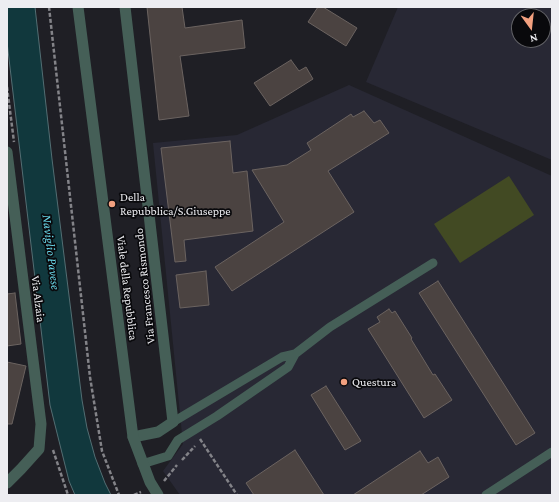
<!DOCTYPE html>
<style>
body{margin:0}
#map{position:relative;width:559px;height:502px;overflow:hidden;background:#1f1f25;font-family:"Crimson Pro",serif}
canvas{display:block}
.frame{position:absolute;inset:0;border:8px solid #ededf1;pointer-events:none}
.north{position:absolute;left:511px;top:8px;width:40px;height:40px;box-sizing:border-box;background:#09090c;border:1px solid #646468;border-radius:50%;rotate:165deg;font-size:11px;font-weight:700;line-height:16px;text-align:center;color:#ededf1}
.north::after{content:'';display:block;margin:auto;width:14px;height:18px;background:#f2a07f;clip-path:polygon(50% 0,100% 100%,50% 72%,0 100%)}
</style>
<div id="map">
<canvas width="559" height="502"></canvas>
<div class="frame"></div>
<div class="north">N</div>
</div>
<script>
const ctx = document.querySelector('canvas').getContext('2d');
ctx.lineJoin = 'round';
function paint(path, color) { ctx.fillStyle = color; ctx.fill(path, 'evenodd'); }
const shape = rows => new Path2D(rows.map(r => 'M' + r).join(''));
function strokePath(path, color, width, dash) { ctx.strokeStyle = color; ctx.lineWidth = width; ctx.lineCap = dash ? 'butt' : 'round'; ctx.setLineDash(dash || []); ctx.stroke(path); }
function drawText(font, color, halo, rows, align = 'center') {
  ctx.font = font + ' "Crimson Pro",serif'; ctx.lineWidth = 3.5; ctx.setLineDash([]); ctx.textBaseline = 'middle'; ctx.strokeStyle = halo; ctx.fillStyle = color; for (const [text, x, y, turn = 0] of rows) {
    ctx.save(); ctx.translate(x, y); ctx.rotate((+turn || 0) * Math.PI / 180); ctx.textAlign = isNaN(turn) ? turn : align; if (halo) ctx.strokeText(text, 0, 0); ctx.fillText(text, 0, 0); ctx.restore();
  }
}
const built = shape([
 [398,7,552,7,552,160,366,82],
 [519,16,543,16,543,40,519,40],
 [349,85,552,176,552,495,180,495,163,471,183,444,153,143,237,135]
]);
const green = shape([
 [509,176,534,215,460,263,434,224]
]);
const water = shape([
 [7,7,35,7,52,159,82,400,87,428,95,457,105,483,111,495,75,495,69,481,50,405,7,42,7,7]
]);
const building = shape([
 [147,7,182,7,185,28,242,20,245,48,180,56,189,116,159,120,147,7],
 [318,7,323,7,357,28,346,46,308,22,318,7],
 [291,60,299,71,306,67,313,79,270,106,254,83,291,60],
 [364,111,374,123,380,120,389,133,328,171,354,212,232,291,215,267,284,222,252,170,287,165,311,150,307,143,351,114,353,117,364,111],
 [230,141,233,173,247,171,253,231,184,240,186,261,175,262,161,148,230,141],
 [206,271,209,305,180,308,176,275,206,271],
 [438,281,535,433,516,445,419,293,438,281],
 [15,293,21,344,7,346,7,294,15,293],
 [389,309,392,313,395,311,412,338,411,339,433,375,435,374,452,400,424,418,368,329,380,322,377,317,389,309],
 [7,362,26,366,12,424,7,424,7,362],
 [326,386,361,441,345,450,311,395,326,386],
 [295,450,324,495,254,495,246,483,295,450],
 [420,451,428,463,438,457,449,477,421,495,353,495,420,451]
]);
const path = shape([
 [49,7,90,377,102,451,119,495],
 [7,87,14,142],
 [200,439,237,495],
 [53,450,68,495],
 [182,460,195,446],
 [164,481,177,465],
 [134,495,141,492]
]);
const service = shape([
 [173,422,282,357,295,354,330,327,433,263],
 [142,464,168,456,178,440,217,416,288,367,295,354],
 [486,495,552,452]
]);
const minor = shape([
 [125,7,173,422,158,432,133,437],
 [7,152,41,424,39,449,21,469,7,483]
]);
const tertiary = shape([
 [78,7,133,437,150,482,158,495]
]);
const markers = [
 [112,204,4,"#f2a07f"],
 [344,382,4,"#f2a07f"]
];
const poiNames = [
 ["Della",120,197],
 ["Repubblica/S.Giuseppe",120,211],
 ["Questura",352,382]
];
const streetNames = [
 ["Via Francesco Rismondo",145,286,-96],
 ["Viale della Repubblica",127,288,83],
 ["Via Alzaia",38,299,83]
];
const waterNames = [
 ["Naviglio Pavese",51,252,83]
];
paint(built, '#282834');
paint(green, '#424a23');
paint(water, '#11383d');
strokePath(water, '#536e73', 1);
paint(building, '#4b4341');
strokePath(building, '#6b6360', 1);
strokePath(path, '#838388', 2.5, [4, 2]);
strokePath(service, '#455f57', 9);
strokePath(minor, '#455f57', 11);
strokePath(tertiary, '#455f57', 11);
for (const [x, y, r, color] of markers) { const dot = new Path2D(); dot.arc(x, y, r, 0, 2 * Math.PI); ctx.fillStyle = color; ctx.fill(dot); strokePath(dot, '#09090c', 1.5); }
drawText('12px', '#ededf1', '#09090c', poiNames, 'left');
drawText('12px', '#ededf1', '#09090c', streetNames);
drawText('italic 13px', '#68d6e7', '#09090c', waterNames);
</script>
